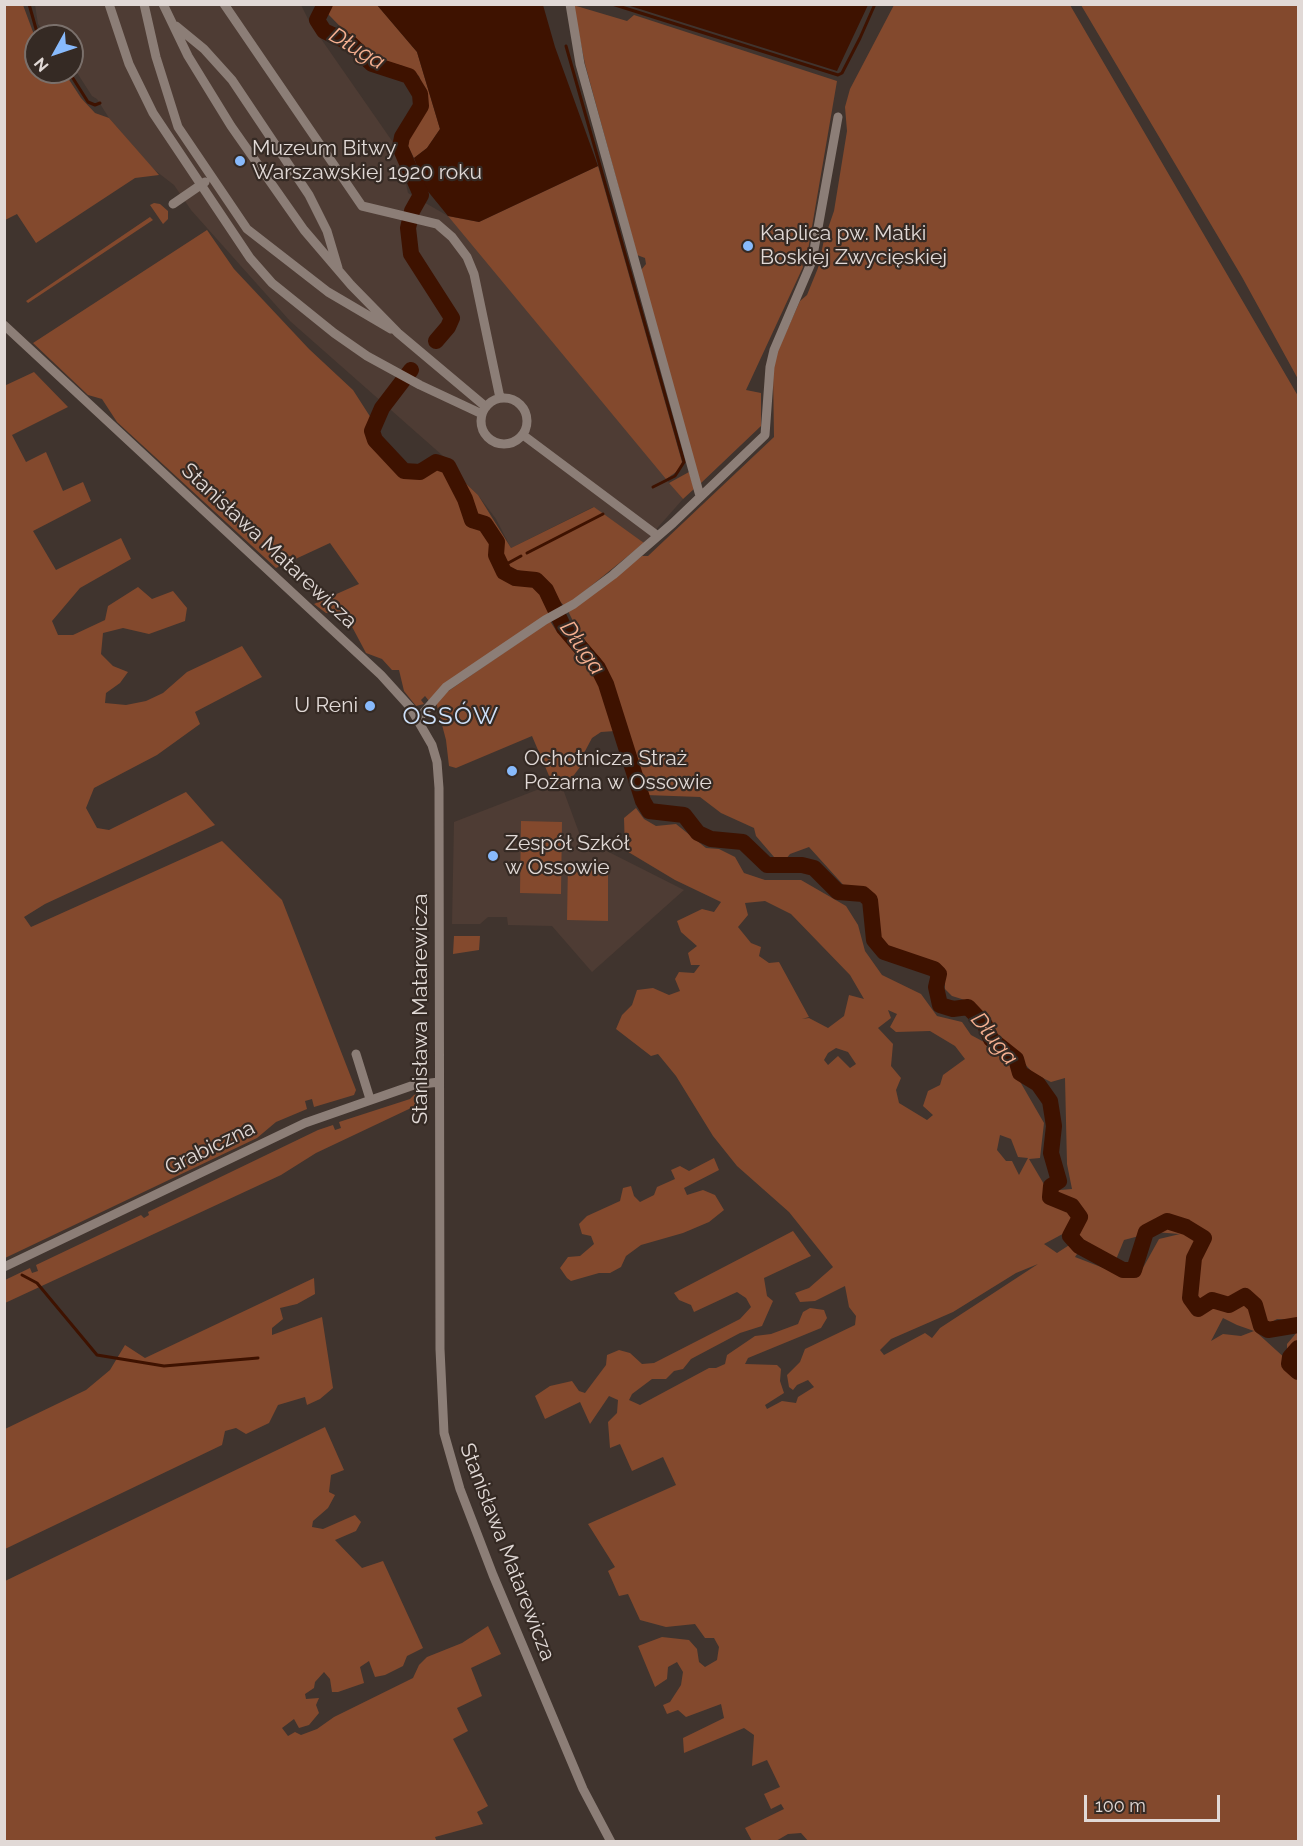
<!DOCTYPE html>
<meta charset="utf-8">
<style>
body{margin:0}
#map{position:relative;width:1303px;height:1846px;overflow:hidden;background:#40342e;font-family:Raleway,sans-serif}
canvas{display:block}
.frame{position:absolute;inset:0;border:6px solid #e1d9d6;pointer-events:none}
.north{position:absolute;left:24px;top:24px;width:60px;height:60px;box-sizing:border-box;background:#352a24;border:2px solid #7a706b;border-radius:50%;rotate:230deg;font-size:16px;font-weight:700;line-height:24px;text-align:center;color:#e1d9d6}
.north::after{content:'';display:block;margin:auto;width:21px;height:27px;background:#88bafc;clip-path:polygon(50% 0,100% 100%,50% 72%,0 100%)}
.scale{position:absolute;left:1084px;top:1795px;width:136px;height:27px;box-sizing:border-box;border:3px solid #e1d9d6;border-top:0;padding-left:8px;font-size:18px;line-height:21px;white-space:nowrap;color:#e1d9d6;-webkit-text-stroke:4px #352a24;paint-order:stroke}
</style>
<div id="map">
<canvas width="1303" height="1846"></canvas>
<div class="frame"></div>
<div class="north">N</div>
<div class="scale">100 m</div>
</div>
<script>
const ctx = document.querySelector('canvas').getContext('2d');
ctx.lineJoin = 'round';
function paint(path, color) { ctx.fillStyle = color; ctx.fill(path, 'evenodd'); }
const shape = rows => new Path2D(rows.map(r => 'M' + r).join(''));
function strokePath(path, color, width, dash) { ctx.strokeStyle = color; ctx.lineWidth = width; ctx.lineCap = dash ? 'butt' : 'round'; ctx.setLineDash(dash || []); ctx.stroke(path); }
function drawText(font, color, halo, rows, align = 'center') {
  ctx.font = font + ' Raleway,sans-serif'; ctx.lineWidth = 4.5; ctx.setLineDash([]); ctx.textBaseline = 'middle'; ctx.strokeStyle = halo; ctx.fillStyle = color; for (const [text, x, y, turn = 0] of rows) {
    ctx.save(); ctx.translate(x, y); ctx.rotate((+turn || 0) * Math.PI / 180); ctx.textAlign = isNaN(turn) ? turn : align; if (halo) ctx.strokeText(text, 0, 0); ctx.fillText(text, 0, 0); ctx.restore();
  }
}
const built = shape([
 [35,5,301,5,310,23,399,151,408,193,448,216,567,180,598,166,611,258,682,463,679,470,666,479,683,499,644,543,593,507,511,548,496,519,478,495,462,480,451,463,290,321,191,210,174,185,152,168,109,118,97,99,92,96,72,65,72,36,48,36,38,24],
 [560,781,581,838,684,890,592,972,552,926,508,925,507,917,488,917,480,924,452,924,454,822]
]);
const green = shape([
 [5,4,23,5,36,40,36,72,64,72,81,98,95,113,109,118,159,175,135,178,36,243,17,214,5,220],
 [332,5,377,5,417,52,440,129,427,148,414,158,408,146,410,131,422,118,426,98,419,76,403,66,370,57,328,14],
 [573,5,627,21,634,15,837,81,808,250,800,252,799,256,803,267,746,390,761,393,761,426,700,484,641,270,646,264,645,258,637,255,585,64],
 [894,5,1070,5,1298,396,1298,1841,809,1842,801,1833,788,1834,776,1841,752,1841,745,1828,784,1809,781,1804,771,1809,764,1794,780,1787,767,1760,752,1766,754,1735,744,1728,684,1753,683,1738,724,1718,721,1704,686,1717,678,1710,667,1714,663,1705,670,1702,681,1685,683,1672,677,1662,668,1667,667,1679,655,1687,638,1646,662,1637,689,1640,697,1649,699,1662,705,1667,717,1660,719,1647,714,1638,705,1638,695,1624,666,1627,640,1620,628,1594,619,1596,608,1571,615,1567,588,1524,676,1485,663,1457,632,1471,620,1444,610,1448,608,1422,617,1413,618,1400,609,1396,590,1424,580,1402,545,1419,535,1396,550,1386,572,1381,579,1391,585,1393,606,1365,607,1355,619,1350,630,1353,642,1364,654,1363,740,1319,751,1307,746,1298,737,1292,694,1312,691,1305,679,1300,674,1293,793,1231,811,1256,764,1278,767,1296,773,1301,762,1326,740,1333,691,1359,683,1369,674,1371,666,1379,652,1379,632,1394,629,1400,640,1405,709,1368,716,1368,725,1364,727,1355,755,1336,771,1334,798,1324,803,1312,810,1308,824,1310,827,1318,821,1328,748,1358,745,1364,777,1365,781,1369,780,1381,784,1393,765,1405,767,1409,782,1401,796,1403,798,1397,814,1387,808,1380,797,1385,793,1390,789,1387,787,1375,800,1362,805,1349,855,1325,856,1316,849,1307,845,1286,815,1301,800,1302,795,1293,809,1288,833,1267,789,1212,737,1166,713,1136,676,1076,658,1054,651,1056,616,1029,622,1015,632,1005,637,990,653,988,669,995,680,991,675,979,679,972,694,973,700,965,691,965,688,953,697,946,681,932,677,921,702,909,714,912,721,902,675,880,625,850,624,818,636,808,644,819,656,826,676,824,706,848,719,849,735,857,744,873,765,880,801,880,846,906,858,925,865,951,882,975,921,994,937,1016,962,1022,971,1035,984,1042,991,1052,1007,1059,1044,1123,1040,1158,1029,1159,1048,1191,1072,1189,1067,1164,1065,1078,1051,1082,1033,1073,968,1001,952,996,945,989,945,975,933,964,891,949,884,944,876,930,878,907,869,894,860,890,847,889,809,847,790,854,786,859,774,857,756,836,754,828,721,813,700,797,646,795,601,659,581,637,568,611,642,556,648,556,774,437,773,370,778,350,800,301,807,295,818,268,824,240,834,211,847,131,845,107,850,89],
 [765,901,791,914,850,975,864,999,849,995,844,1016,828,1028,809,1018,802,1019,809,1017,779,962,769,963,759,956,761,947,751,943,738,927,748,915,745,903],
 [888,1010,897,1014,890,1027,896,1032,930,1031,955,1046,965,1059,943,1075,940,1085,928,1091,923,1106,933,1115,927,1120,899,1103,896,1090,901,1078,891,1066,893,1044,878,1028,891,1018],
 [836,1048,848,1052,856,1064,850,1068,838,1056,828,1065,824,1060,828,1053],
 [1000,1135,1011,1139,1018,1157,1028,1158,1019,1175,1012,1161,1006,1161,997,1150],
 [1070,1230,1080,1238,1057,1253,1044,1244],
 [1154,1232,1180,1234,1159,1239,1144,1266,1133,1275,1119,1274,1075,1257,1079,1251,1097,1259,1115,1262,1124,1240],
 [1038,1264,940,1328,932,1338,925,1333,884,1355,880,1350,891,1339,953,1312,1016,1273],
 [1223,1318,1237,1325,1254,1331,1241,1336,1223,1334,1211,1341],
 [1277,1319,1296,1320,1298,1331,1287,1344,1287,1360,1255,1331],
 [1081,5,1298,5,1298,379,1242,277],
 [598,166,682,462,679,470,666,479,448,216,479,222],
 [154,203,160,204,168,211,168,219,163,224,150,205],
 [150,217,153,220,28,303,26,301],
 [207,230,234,269,309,349,353,390,371,418,366,431,370,442,390,466,401,476,411,479,421,477,432,468,444,471,452,483,465,519,491,539,491,557,498,572,517,584,537,586,550,604,552,613,429,701,425,696,421,700,424,704,416,706,404,691,399,670,392,670,382,659,366,653,349,621,342,614,326,613,314,604,359,584,330,543,276,568,117,422,102,399,88,395,33,343],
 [34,372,68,407,12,435,26,462,46,452,63,491,83,482,91,501,33,531,56,570,121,538,131,559,80,588,52,621,58,635,73,635,105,620,108,606,138,587,152,599,173,591,187,608,185,621,149,634,123,628,103,633,101,654,113,666,128,672,120,683,106,693,105,703,126,705,146,701,163,693,187,672,242,646,262,677,195,712,200,724,157,755,94,788,86,808,97,828,109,830,186,792,215,825,45,904,24,917,31,927,222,841,282,900,356,1090,354,1095,314,1107,312,1099,305,1101,307,1109,276,1122,257,1138,5,1258,4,386],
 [689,472,694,489,683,499,669,483],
 [462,480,478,495,511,548,594,507,644,543,565,607,539,577,505,566,501,559,501,544,495,531,473,513],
 [550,621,557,632,583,652,595,670,615,731,601,732,592,738,584,753,583,763,571,779,553,785,532,736,456,768,449,766,446,740,436,702,444,694],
 [521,821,562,822,561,894,520,893],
 [568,863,608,864,608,921,567,920],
 [454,936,480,936,479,950,453,954],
 [422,1093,427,1094,428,1100,316,1153,281,1175,5,1303,5,1280,30,1268,32,1273,38,1271,36,1265,141,1215,144,1218,149,1215,148,1212,318,1130,333,1125,335,1130,341,1128,339,1122,410,1099,414,1095],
 [714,1158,719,1170,684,1188,687,1195,703,1190,715,1195,724,1210,709,1222,683,1233,641,1245,626,1256,621,1267,610,1273,599,1273,571,1281,567,1278,560,1268,568,1257,580,1256,594,1244,591,1236,582,1234,579,1224,587,1216,620,1201,623,1188,631,1186,634,1196,640,1202,654,1195,657,1187,675,1179,671,1170,680,1166,689,1171],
 [314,1278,315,1294,297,1304,280,1308,283,1319,272,1328,272,1335,322,1317,333,1388,320,1399,307,1405,305,1397,278,1405,269,1423,246,1434,236,1428,225,1431,222,1445,5,1549,5,1429,86,1390,110,1370,125,1345,145,1358],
 [325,1427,344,1470,331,1475,329,1492,335,1495,328,1508,313,1521,312,1527,323,1529,355,1515,361,1522,356,1531,335,1540,362,1568,383,1561,423,1648,407,1656,403,1666,385,1675,375,1677,369,1661,360,1667,364,1683,338,1692,332,1692,330,1679,324,1672,315,1682,314,1688,305,1694,306,1699,319,1698,316,1705,319,1713,309,1725,299,1728,294,1719,282,1728,288,1736,295,1732,301,1735,317,1729,334,1717,413,1678,419,1665,427,1657,462,1643,488,1626,501,1654,471,1668,482,1696,457,1708,468,1731,453,1739,488,1806,477,1812,483,1824,435,1837,437,1842,5,1841,5,1581]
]);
const water = shape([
 [377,5,543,5,555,47,598,166,479,222,448,216,426,189,414,158,427,148,440,129,417,52],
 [627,5,868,4,868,5,837,71]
]);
const stream = shape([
 [29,4,38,36],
 [612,4,838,75,842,73,860,38,875,4],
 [566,46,684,462,675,476,653,487],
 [69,72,88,102,95,105,100,103],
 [527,553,603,514],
 [501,567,521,556],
 [22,1275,37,1283,97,1355,164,1366,258,1358]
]);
const river = shape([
 [325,4,317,20,324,31,350,43,372,64,409,76,420,94,421,106,402,137,400,147,421,195,412,211,408,228,411,254,452,318,448,327,436,341],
 [411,370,382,408,372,431,375,440,404,471,420,472,436,462,448,466,465,499,472,520,485,524,497,542,496,555,504,572,515,578,536,580,546,590,564,628,598,668,606,684,643,801,649,811,684,815,698,833,711,839,743,842,767,865,802,865,814,868,838,892,863,894,870,900,874,940,884,952,934,969,939,974,936,987,940,1005,953,1009,968,1007,985,1025,991,1039,1016,1059,1020,1073,1038,1084,1050,1101,1054,1126,1051,1153,1059,1181,1051,1186,1050,1197,1072,1206,1080,1217,1070,1236,1079,1246,1123,1270,1134,1270,1146,1232,1167,1221,1186,1227,1204,1238,1194,1258,1190,1298,1198,1309,1212,1300,1229,1305,1245,1296,1255,1305,1261,1326,1268,1330,1298,1325],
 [1298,1348,1290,1357,1289,1364,1298,1372]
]);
const minor = shape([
 [109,4,129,64,153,113,250,258,272,283,334,333,367,356,420,385,482,414],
 [144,4,156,57,178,127,247,229,328,292,391,329],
 [163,4,188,56,231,126,304,230,351,285,398,333,486,407],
 [224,4,362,206,437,224,452,237,467,257,474,274,500,398],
 [570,4,580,64,700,496],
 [176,26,204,49,232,80,309,195,327,231,338,268],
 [173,204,205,182],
 [4,325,381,675,410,707,432,745,437,762,439,788,440,1349,444,1433,460,1489,493,1575,583,1789,611,1842],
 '481 421a23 23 0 1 1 46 0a23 23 0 1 1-46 0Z',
 [523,435,658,536],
 [418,719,446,687,545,620,574,604,613,575,673,523,765,435,770,367,774,350,812,261,838,117],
 [356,1054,370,1099],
 [4,1267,305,1123,414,1085,439,1082]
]);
const markers = [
 [240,161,6,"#88bafc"],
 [748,246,6,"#88bafc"],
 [370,706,6,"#88bafc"],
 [512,771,6,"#88bafc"],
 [493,856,6,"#88bafc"]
];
const poiNames = [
 ["Muzeum Bitwy",252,149],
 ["Warszawskiej 1920 roku",252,173],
 ["Kaplica pw. Matki",760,234],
 ["Boskiej Zwycięskiej",760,258],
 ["U Reni",358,706,"right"],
 ["Ochotnicza Straż",524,759],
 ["Pożarna w Ossowie",524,783],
 ["Zespół Szkół",505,844],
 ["w Ossowie",505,868]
];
const streetNames = [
 ["Stanisława Matarewicza",269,546,43],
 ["Stanisława Matarewicza",421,1009,-90],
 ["Grabiczna",210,1148,-26],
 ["Stanisława Matarewicza",507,1552,69]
];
const waterNames = [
 ["Długa",357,49,31],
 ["Długa",582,648,55],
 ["Długa",994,1039,51]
];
const quarterNames = [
 ["OSSÓW",451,717]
];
paint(built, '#4e3c34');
paint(green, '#83492d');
paint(water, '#3e1200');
strokePath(stream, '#3e1200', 3);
strokePath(river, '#3e1200', 16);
strokePath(minor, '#8c7e77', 9);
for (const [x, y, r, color] of markers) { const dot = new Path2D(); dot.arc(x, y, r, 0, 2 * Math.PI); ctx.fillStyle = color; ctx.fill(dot); strokePath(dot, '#352a24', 2); }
drawText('21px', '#e1d9d6', '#352a24', poiNames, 'left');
drawText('21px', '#e1d9d6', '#352a24', streetNames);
drawText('italic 22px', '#f6b090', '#352a24', waterNames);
ctx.letterSpacing = '1.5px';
drawText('24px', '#cee1fa', '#352a24', quarterNames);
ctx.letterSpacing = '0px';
</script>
